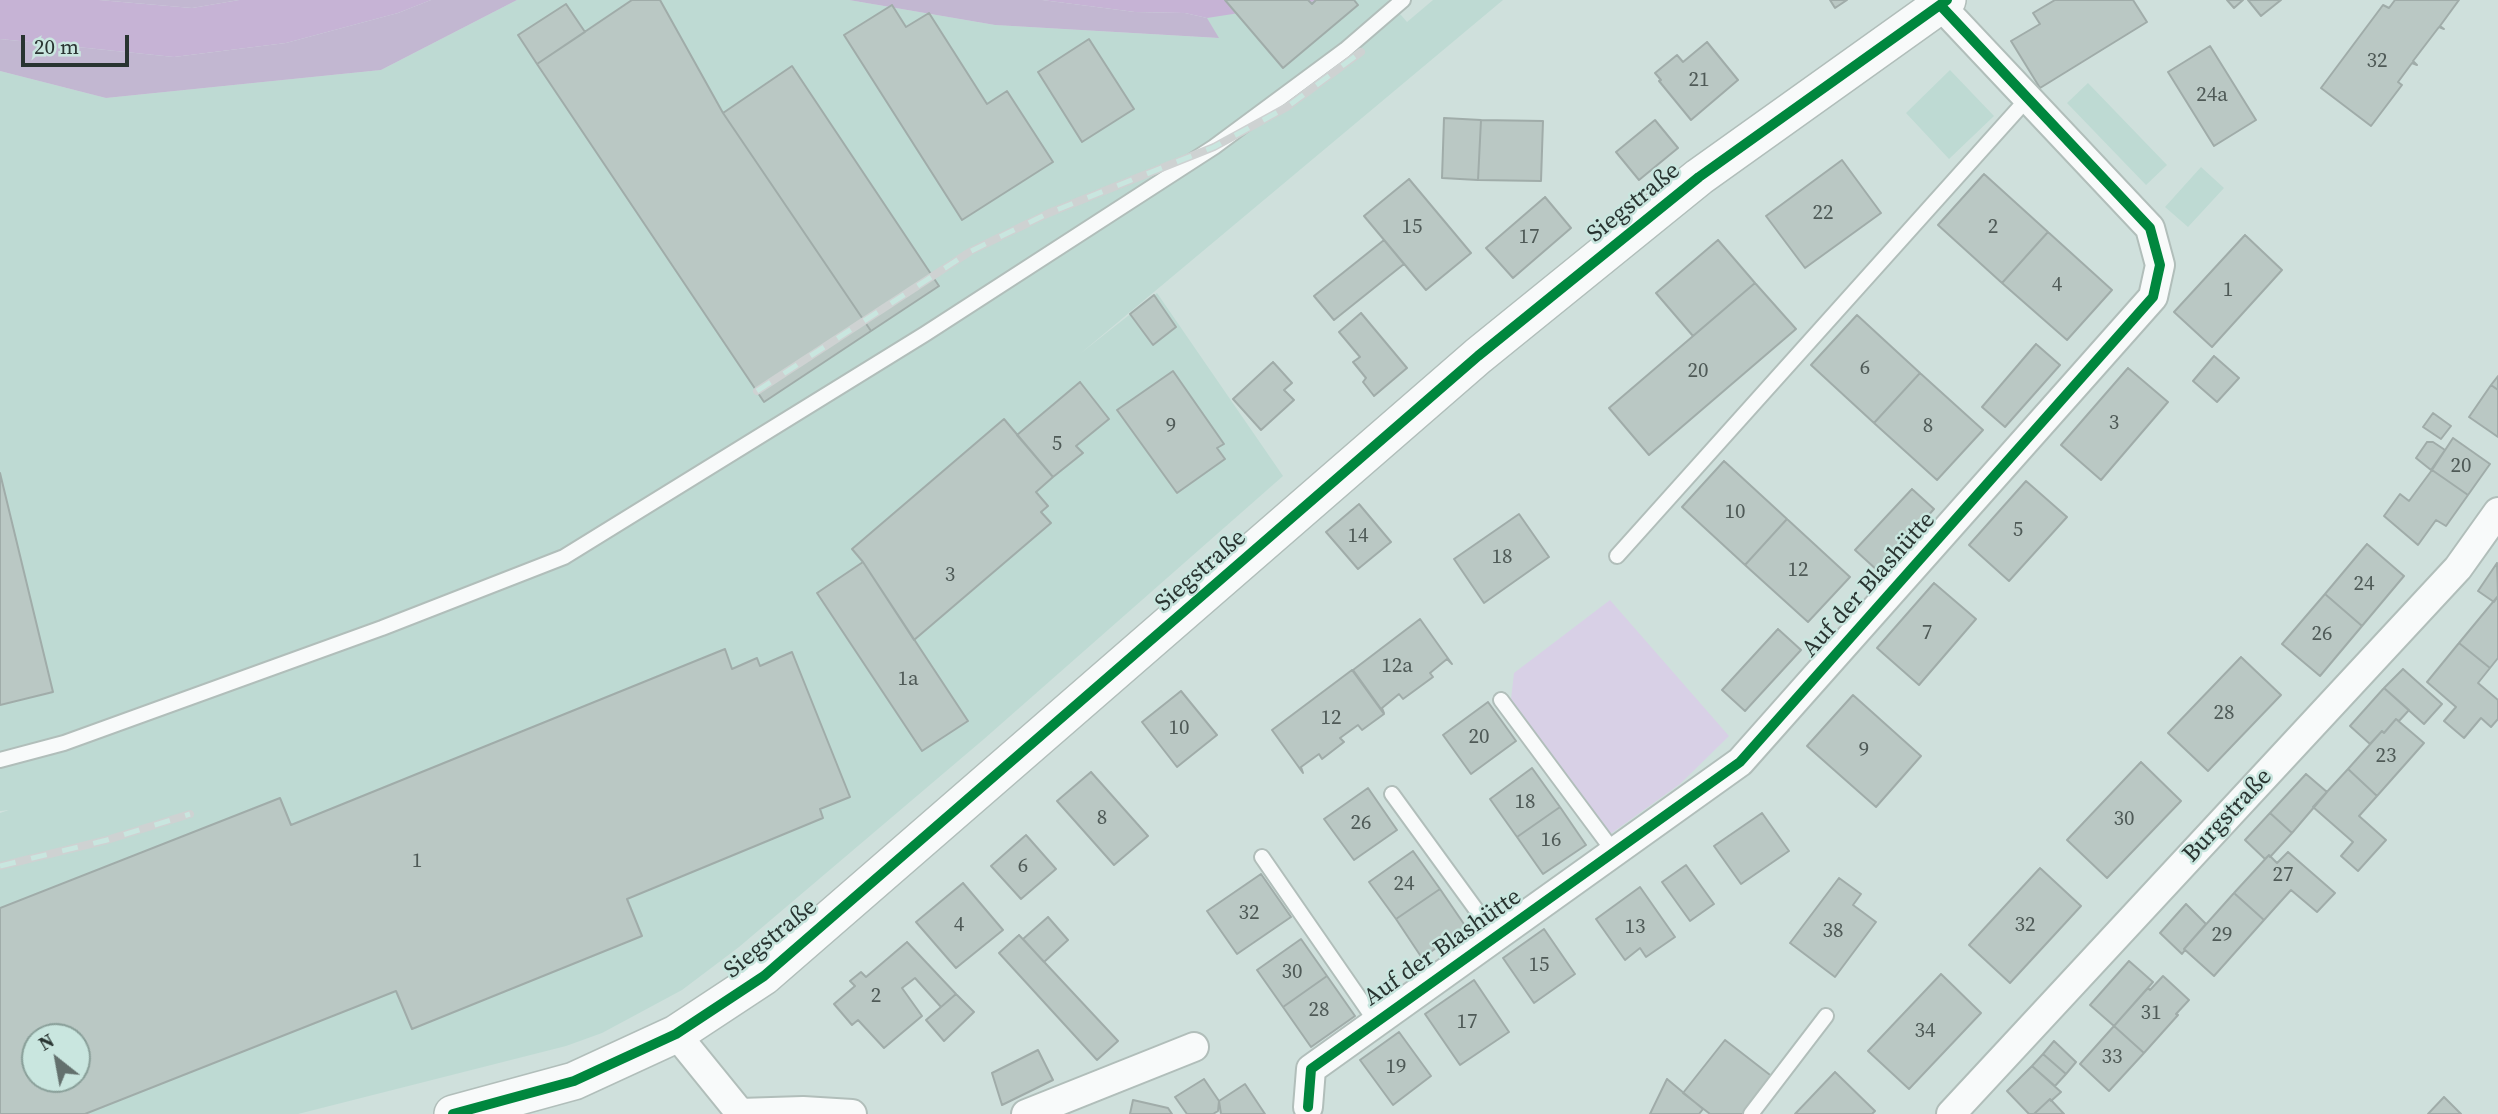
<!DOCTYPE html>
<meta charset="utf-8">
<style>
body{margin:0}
#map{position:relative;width:2498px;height:1114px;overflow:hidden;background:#cfe0dc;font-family:"Source Serif 4",serif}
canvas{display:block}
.north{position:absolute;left:21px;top:1023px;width:70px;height:70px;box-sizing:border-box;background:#c9e6df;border:2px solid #899f99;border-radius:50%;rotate:329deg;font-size:19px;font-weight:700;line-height:28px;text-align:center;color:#293431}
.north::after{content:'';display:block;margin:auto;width:24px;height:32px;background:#63706d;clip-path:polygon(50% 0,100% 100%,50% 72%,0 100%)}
.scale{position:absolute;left:21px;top:35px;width:108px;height:32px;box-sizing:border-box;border:4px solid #293431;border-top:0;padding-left:9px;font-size:21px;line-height:24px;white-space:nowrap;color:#293431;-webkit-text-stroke:5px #c9e6df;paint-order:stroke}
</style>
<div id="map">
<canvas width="2498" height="1114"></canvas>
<div class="north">N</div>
<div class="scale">20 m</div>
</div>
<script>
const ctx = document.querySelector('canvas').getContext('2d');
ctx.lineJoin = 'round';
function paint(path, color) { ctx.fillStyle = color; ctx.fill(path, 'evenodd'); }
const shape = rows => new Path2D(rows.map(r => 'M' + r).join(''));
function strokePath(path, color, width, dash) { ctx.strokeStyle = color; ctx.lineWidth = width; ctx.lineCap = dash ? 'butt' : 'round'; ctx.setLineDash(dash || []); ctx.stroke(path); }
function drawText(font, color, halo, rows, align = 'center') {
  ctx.font = font + ' "Source Serif 4",serif'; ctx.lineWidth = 5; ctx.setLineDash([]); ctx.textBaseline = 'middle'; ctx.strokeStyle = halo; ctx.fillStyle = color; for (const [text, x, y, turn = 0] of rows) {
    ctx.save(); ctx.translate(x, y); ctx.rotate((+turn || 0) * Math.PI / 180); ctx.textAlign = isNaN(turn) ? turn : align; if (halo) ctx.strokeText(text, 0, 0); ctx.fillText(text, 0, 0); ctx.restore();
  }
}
const built = shape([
 [517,0,849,0,995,25,1218,38,1195,0,1388,0,1407,22,1433,0,1503,0,1081,353,1157,293,1283,476,984,739,739,947,682,990,602,1033,566,1046,298,1114,0,1114,0,813,9,810,0,811,0,71,106,98,381,70],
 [35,1037,77,1037,77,1079,35,1079],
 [1950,70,1994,116,1949,159,1906,113],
 [2088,83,2167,165,2146,185,2067,103],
 [2201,167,2224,188,2188,227,2165,207]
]);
const green = shape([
 [1610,600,1729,736,1680,784,1609,835,1511,699,1514,673]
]);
const forest = shape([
 [99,0,239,0,192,8],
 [431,0,517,0,381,70,106,98,0,71,0,39,174,57,286,43,398,13],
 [849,0,1042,0,1135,12,1185,13,1207,18,1219,38,995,25]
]);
const water = shape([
 [0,0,99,0,192,8,239,0,431,0,398,13,286,43,174,57,0,39],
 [1042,0,1323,0,1207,18,1185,13,1135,12]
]);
const building = shape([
 [632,0,660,0,723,113,871,331,764,402,537,64,632,0],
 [1225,0,1308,0,1312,4,1316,0,1354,0,1358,5,1283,68,1225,0],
 [1830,0,1847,0,1835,8,1830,0],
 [2055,0,2133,0,2147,22,2040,88,2011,41,2040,24,2033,13,2055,0],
 [2227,0,2243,0,2234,8,2227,0],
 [2248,0,2281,0,2261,16,2248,0],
 [2395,0,2459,0,2440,26,2444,29,2439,27,2413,61,2417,65,2412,63,2398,82,2402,85,2371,126,2321,88,2383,5,2389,8,2395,0],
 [566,4,585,32,537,64,518,35,566,4],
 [892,5,906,27,929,13,987,104,1007,91,1053,162,962,220,844,35,892,5],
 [1089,39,1134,109,1082,142,1038,72,1089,39],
 [1707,42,1738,80,1691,120,1659,81,1661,80,1655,73,1677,55,1683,62,1707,42],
 [2210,46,2256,120,2214,146,2168,72,2210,46],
 [792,66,939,286,871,331,723,113,792,66],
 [1444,118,1481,120,1478,180,1442,178,1444,118],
 [1481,120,1543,121,1541,181,1478,180,1481,120],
 [1655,120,1678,148,1639,180,1616,152,1655,120],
 [1842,160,1881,213,1805,268,1766,216,1842,160],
 [1984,174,2048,232,2002,283,1938,225,1984,174],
 [1409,179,1471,253,1426,290,1364,216,1409,179],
 [1545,197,1571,228,1513,278,1486,248,1545,197],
 [2048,232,2112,290,2067,340,2002,283,2048,232],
 [2245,235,2282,270,2212,347,2174,312,2245,235],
 [1384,240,1404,264,1334,320,1314,296,1384,240],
 [1718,240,1755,283,1693,336,1656,293,1718,240],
 [1755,283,1796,329,1649,455,1609,408,1755,283],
 [1154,295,1176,327,1153,345,1130,314,1154,295],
 [1361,313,1407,368,1374,396,1363,382,1366,378,1353,362,1360,357,1339,332,1361,313],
 [1857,315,1920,373,1874,423,1811,365,1857,315],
 [2036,344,2060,365,2005,427,1982,407,2036,344],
 [2214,356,2239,378,2217,402,2193,381,2214,356],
 [1273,362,1292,383,1284,390,1294,400,1261,430,1233,399,1273,362],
 [2128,368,2168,402,2101,480,2061,445,2128,368],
 [1173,371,1224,444,1217,448,1225,459,1177,493,1117,410,1173,371],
 [1920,373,1983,430,1937,480,1874,423,1920,373],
 [2498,376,2498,390,2491,385,2498,376],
 [1080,382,1109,419,1076,446,1083,453,1053,477,1017,435,1080,382],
 [2491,385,2498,390,2498,437,2469,417,2491,385],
 [2433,413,2451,426,2441,439,2423,427,2433,413],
 [1004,419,1053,477,1036,492,1048,506,1041,512,1051,523,914,640,863,562,852,549,1004,419],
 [2453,438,2490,464,2468,495,2432,470,2453,438],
 [2427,442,2433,442,2445,450,2431,470,2416,458,2427,442],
 [1724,461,1787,519,1745,565,1682,507,1724,461],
 [2432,470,2468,495,2446,526,2436,520,2418,545,2384,516,2400,494,2409,501,2432,470],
 [0,473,53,692,0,705,0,473],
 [2026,481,2067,517,2009,581,1969,545,2026,481],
 [1912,489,1934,509,1878,571,1855,550,1912,489],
 [1359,504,1391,542,1358,569,1326,532,1359,504],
 [1519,514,1549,557,1484,603,1454,559,1519,514],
 [1787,519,1850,577,1808,622,1745,565,1787,519],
 [2367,544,2404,576,2362,626,2325,594,2367,544],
 [863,562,968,721,922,751,817,593,863,562],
 [2497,563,2498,596,2494,602,2478,591,2497,563],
 [1934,583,1976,619,1919,685,1877,648,1934,583],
 [2325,594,2362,626,2320,676,2282,644,2325,594],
 [2498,596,2498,658,2490,668,2459,643,2498,596],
 [1420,619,1452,664,1447,659,1430,673,1433,677,1403,699,1399,694,1382,708,1384,713,1353,670,1420,619],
 [1778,629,1801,650,1745,711,1722,690,1778,629],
 [2459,643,2490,668,2478,683,2498,700,2498,719,2491,727,2481,718,2464,738,2444,721,2456,707,2427,682,2459,643],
 [725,649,732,669,757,658,760,666,792,652,850,797,820,809,823,818,627,899,642,936,412,1029,396,991,85,1114,0,1114,0,908,280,798,291,825,725,649],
 [35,1037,77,1037,77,1079,35,1079,35,1037],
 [2241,657,2281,695,2208,771,2168,733,2241,657],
 [2403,669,2442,704,2424,724,2384,688,2403,669],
 [1352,670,1384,714,1362,730,1358,725,1340,738,1344,742,1322,759,1319,754,1301,767,1303,773,1272,730,1352,670],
 [2384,688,2409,710,2399,721,2396,719,2384,733,2382,731,2370,744,2350,726,2384,688],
 [1181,691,1217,735,1177,767,1142,722,1181,691],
 [1853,695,1921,756,1876,807,1807,746,1853,695],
 [1488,702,1516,741,1471,774,1443,735,1488,702],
 [2396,719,2424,743,2377,796,2348,769,2382,731,2384,733,2396,719],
 [2141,762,2181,801,2107,878,2067,840,2141,762],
 [1532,768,1560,807,1517,837,1490,799,1532,768],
 [2348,769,2377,796,2359,816,2386,840,2358,871,2341,856,2353,842,2313,807,2348,769],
 [1091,772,1148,836,1114,865,1057,801,1091,772],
 [2306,774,2327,792,2292,833,2270,813,2306,774],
 [1368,788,1397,830,1354,860,1324,819,1368,788],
 [1560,807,1586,845,1543,874,1517,837,1560,807],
 [1762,813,1789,851,1741,884,1714,846,1762,813],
 [2270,813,2292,833,2270,857,2269,855,2265,859,2245,840,2270,813],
 [1026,835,1056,869,1021,899,991,866,1026,835],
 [1413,851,1440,889,1396,919,1369,882,1413,851],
 [2288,852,2335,893,2317,912,2291,890,2264,920,2234,893,2269,855,2277,863,2288,852],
 [1686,865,1714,904,1690,921,1662,882,1686,865],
 [2040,868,2081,906,2010,983,1969,945,2040,868],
 [1261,874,1291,917,1237,954,1207,911,1261,874],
 [1839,878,1861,894,1853,905,1876,922,1835,977,1790,943,1839,878],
 [963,883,1003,930,956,968,916,922,963,883],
 [1640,887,1675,937,1646,957,1640,948,1625,960,1596,919,1640,887],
 [1440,889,1466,927,1422,958,1396,919,1440,889],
 [2234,893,2264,920,2214,976,2184,949,2234,893],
 [2186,904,2206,924,2184,949,2185,950,2182,954,2160,933,2186,904],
 [1048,917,1068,940,1044,962,1023,939,1048,917],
 [1544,929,1575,974,1534,1003,1503,958,1544,929],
 [1019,935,1118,1041,1097,1060,999,953,1019,935],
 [1301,939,1327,976,1283,1007,1257,970,1301,939],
 [907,942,956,994,941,1007,915,978,902,988,922,1016,884,1048,858,1020,852,1025,834,1004,855,986,850,981,861,972,866,977,907,942],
 [2129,961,2153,982,2114,1026,2090,1005,2129,961],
 [1941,974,1981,1013,1909,1089,1868,1051,1941,974],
 [1327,976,1355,1016,1311,1047,1283,1007,1327,976],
 [2163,976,2189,1000,2176,1014,2178,1015,2144,1053,2114,1026,2148,988,2150,990,2163,976],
 [1474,980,1509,1032,1460,1065,1425,1014,1474,980],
 [956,994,974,1012,944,1041,926,1020,956,994],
 [2114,1026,2144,1053,2109,1091,2080,1064,2114,1026],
 [1399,1032,1431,1076,1393,1105,1360,1060,1399,1032],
 [1725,1040,1774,1078,1746,1114,1710,1114,1683,1093,1725,1040],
 [2054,1041,2076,1062,2066,1074,2043,1054,2054,1041],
 [1038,1050,1053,1080,1002,1105,992,1073,1038,1050],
 [2043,1054,2066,1074,2055,1086,2032,1066,2043,1054],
 [2032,1066,2061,1092,2051,1101,2050,1099,2034,1114,2029,1114,2007,1091,2032,1066],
 [1835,1072,1875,1111,1872,1114,1795,1114,1835,1072],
 [1204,1079,1219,1101,1218,1111,1213,1114,1187,1114,1175,1097,1204,1079],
 [1667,1079,1703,1109,1699,1114,1650,1114,1667,1079],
 [1245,1084,1265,1114,1221,1114,1219,1101,1245,1084],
 [2444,1097,2461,1114,2428,1114,2444,1097],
 [2050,1099,2064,1114,2034,1114,2050,1099],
 [1133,1100,1168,1108,1172,1114,1130,1114,1133,1100]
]);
const service = shape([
 [1617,556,2028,98],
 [1501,700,1614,852],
 [0,760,64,743,382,628,564,557,925,334,1214,147,1345,50,1403,0],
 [1392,794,1496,937],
 [1262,857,1376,1022],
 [1751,1114,1826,1016]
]);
const minor = shape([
 [676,1034,741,1114],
 [1308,1107,1311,1069,1740,762,2153,297,2160,265,2150,228,1940,5],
 [740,1113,803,1111,852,1114],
 [1026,1114,1194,1047],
 [1951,1114,2458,568,2498,512]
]);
const tertiary = shape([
 [453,1114,574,1081,676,1034,764,976,1478,356,1699,177,1947,0]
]);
const rail = shape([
 [757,391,971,251,1049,213,1214,147,1287,107,1361,52],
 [0,866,107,840,190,814]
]);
const cycleway = shape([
 [1308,1107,1311,1069,1740,762,2153,297,2160,265,2150,228,1940,5],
 [453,1114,574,1081,676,1034,764,976,1478,356,1699,177,1947,0]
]);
const numberNames = [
 ["32",2377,62],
 ["21",1699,81],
 ["24a",2212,96],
 ["22",1823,214],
 ["15",1412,228],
 ["2",1993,228],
 ["17",1529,238],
 ["4",2057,286],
 ["1",2228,291],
 ["6",1865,369],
 ["20",1698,372],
 ["3",2114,424],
 ["9",1171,427],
 ["8",1928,427],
 ["5",1057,445],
 ["20",2461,467],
 ["10",1735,513],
 ["5",2018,531],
 ["14",1358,537],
 ["18",1502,558],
 ["12",1798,571],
 ["3",950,576],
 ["24",2364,585],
 ["7",1927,634],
 ["26",2322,635],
 ["12a",1397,667],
 ["1a",908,680],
 ["28",2224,714],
 ["12",1331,719],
 ["10",1179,729],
 ["20",1479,738],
 ["9",1864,751],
 ["23",2386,757],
 ["18",1525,803],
 ["8",1102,819],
 ["30",2124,820],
 ["26",1361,824],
 ["16",1551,841],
 ["1",417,862],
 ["6",1023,867],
 ["27",2283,876],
 ["24",1404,885],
 ["32",1249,914],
 ["4",959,926],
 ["32",2025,926],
 ["13",1635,928],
 ["38",1833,932],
 ["29",2222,936],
 ["15",1539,966],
 ["30",1292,973],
 ["2",876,997],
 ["28",1319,1011],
 ["31",2151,1014],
 ["17",1467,1023],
 ["34",1925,1032],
 ["33",2112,1058],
 ["19",1396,1068]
];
const streetNames = [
 ["Siegstraße",1634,203,-39],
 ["Siegstraße",1201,571,-41],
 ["Auf der Blashütte",1869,585,-48],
 ["Burgstraße",2228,816,-47],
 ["Siegstraße",771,939,-39],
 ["Auf der Blashütte",1443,948,-35]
];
paint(built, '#bedad3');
paint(green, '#d8d0e6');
paint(forest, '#c2b7d1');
paint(water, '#c6b3d5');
paint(building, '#bac8c4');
strokePath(building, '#a0aca9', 2);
strokePath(service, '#b1beba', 18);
strokePath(minor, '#b1beba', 32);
strokePath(tertiary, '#b1beba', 40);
strokePath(service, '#f8fafa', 14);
strokePath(minor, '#f8fafa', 28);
strokePath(tertiary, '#f8fafa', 37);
strokePath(rail, '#ced2d2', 8);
strokePath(rail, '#c9e6df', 5, [16]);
strokePath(cycleway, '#00873e', 10);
drawText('21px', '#4f5a57', null, numberNames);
drawText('24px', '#293431', '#c9e6df', streetNames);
</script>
